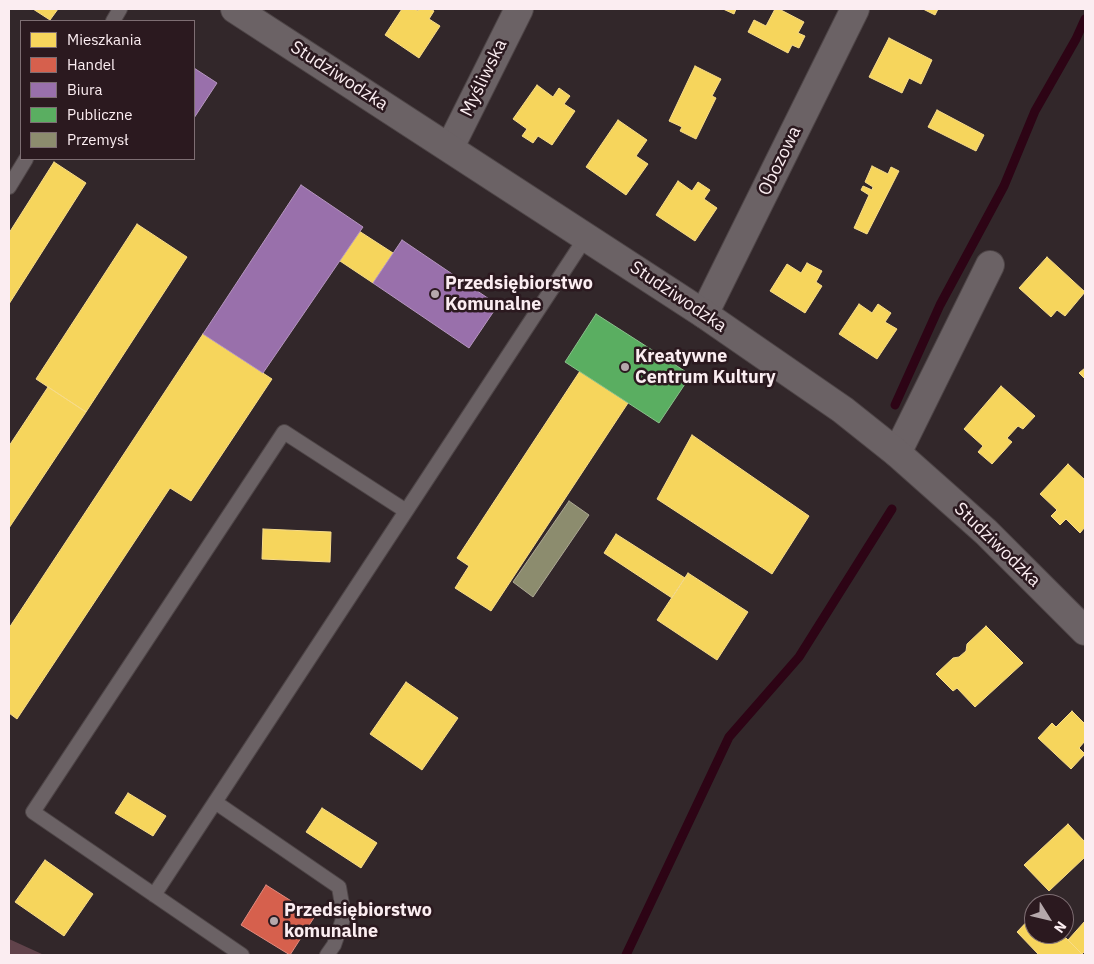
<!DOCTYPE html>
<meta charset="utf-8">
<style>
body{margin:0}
#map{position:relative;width:1094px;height:964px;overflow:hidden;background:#32272a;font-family:"IBM Plex Sans",sans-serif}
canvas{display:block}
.frame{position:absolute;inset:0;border:10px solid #fbedf1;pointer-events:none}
.legend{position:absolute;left:20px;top:20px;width:175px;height:140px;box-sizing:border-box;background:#2b191f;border:1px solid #7e6e73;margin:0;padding:6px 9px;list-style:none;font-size:15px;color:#fbedf1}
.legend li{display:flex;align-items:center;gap:10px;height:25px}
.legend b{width:25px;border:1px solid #7e6e73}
.north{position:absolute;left:1024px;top:894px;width:50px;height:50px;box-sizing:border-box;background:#2b191f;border:1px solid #7e6e73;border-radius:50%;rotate:126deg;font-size:14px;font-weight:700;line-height:20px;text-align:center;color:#fbedf1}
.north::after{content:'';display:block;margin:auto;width:18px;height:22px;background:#b5a8ab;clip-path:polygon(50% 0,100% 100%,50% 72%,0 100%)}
</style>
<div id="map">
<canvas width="1094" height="964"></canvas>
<div class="frame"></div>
<ul class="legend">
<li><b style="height:14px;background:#f6d55c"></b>Mieszkania</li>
<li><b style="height:14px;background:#d6604d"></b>Handel</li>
<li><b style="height:14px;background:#9970ab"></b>Biura</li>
<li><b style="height:14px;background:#5aae61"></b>Publiczne</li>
<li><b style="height:14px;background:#8c8c6e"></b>Przemysł</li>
</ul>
<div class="north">N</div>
</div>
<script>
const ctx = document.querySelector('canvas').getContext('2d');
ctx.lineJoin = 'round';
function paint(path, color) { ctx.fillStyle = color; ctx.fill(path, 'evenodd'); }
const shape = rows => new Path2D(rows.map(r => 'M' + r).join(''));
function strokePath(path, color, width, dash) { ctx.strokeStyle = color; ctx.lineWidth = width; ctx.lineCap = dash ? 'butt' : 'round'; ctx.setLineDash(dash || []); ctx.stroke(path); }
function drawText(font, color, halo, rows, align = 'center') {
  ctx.font = font + ' "IBM Plex Sans",sans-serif'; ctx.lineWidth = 5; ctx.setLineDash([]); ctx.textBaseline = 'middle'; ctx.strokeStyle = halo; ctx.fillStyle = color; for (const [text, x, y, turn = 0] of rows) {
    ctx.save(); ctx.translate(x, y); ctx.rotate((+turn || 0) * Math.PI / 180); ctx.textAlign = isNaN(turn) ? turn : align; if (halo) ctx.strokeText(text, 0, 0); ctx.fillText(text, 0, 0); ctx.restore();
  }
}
const green = shape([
 [9,939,44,955,9,955]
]);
const homes = shape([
 [33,9,58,9,50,20,33,9],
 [402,9,414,9,418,11,419,9,430,9,434,11,429,19,440,26,419,58,385,35,402,9],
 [723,9,736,9,734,14,723,9],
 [775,9,779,9,804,22,798,33,805,36,799,48,792,45,788,53,748,32,754,20,766,26,775,9],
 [923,9,938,9,935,15,923,9],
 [889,38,932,60,921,84,909,78,902,93,869,77,889,38],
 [695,66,721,79,712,96,716,98,696,139,680,131,682,127,669,121,695,66],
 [537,85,553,97,559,88,570,96,564,104,575,111,552,145,538,136,533,143,522,136,527,129,513,119,537,85],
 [937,110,984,135,976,151,928,127,937,110],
 [618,120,647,140,636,156,648,164,626,195,586,167,618,120],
 [54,162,86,183,9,304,9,233,54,162],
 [872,166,888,174,891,167,899,171,867,234,854,228,869,195,861,190,863,186,872,190,873,187,865,182,872,166],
 [678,181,692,191,698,182,710,190,704,199,717,208,695,241,656,215,678,181],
 [137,224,187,257,86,412,36,379,137,224],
 [359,231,393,253,373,283,340,261,359,231],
 [1047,257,1085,292,1065,316,1057,310,1051,317,1019,288,1047,257],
 [807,263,822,271,816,282,822,286,805,313,770,291,787,264,801,273,807,263],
 [859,304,872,313,878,304,891,313,885,322,897,329,877,359,839,334,859,304],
 [203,334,272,379,191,501,170,488,17,719,9,713,9,628,203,334],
 [1085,368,1085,379,1079,373,1085,368],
 [580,371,628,403,491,611,455,588,469,566,457,558,580,371],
 [1001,386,1035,416,1023,429,1018,426,1007,438,1012,442,992,464,978,452,983,446,964,429,1001,386],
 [48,387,86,412,9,528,9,446,48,387],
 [692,435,809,516,772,574,657,499,692,435],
 [1068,464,1085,480,1085,527,1080,533,1066,519,1060,525,1051,516,1057,510,1040,494,1068,464],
 [263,529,331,532,330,562,262,559,263,529],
 [616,534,685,578,672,598,604,553,616,534],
 [688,573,748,612,717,660,657,620,688,573],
 [986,626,1023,663,975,707,957,688,953,691,936,674,953,658,959,657,966,651,967,644,986,626],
 [406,682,458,718,422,770,370,734,406,682],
 [1072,711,1085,724,1085,741,1079,748,1085,754,1071,769,1038,738,1052,723,1056,727,1072,711],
 [128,793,166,816,153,836,115,813,128,793],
 [322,808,377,843,361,868,306,832,322,808],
 [1068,824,1085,842,1085,857,1049,891,1024,865,1068,824],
 [45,860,93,894,64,936,15,902,45,860],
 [1034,914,1034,934,1062,934,1082,954,1081,955,1039,955,1017,932,1034,914],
 [1085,921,1085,951,1082,954,1068,940,1085,921]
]);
const shops = shape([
 [266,885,315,916,290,955,241,925,266,885]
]);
const offices = shape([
 [194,68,217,83,194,118,194,68],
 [301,185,363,227,263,373,203,334,301,185],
 [402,240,498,305,469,348,373,283,402,240]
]);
const public = shape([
 [596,314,691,375,659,423,565,362,596,314]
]);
const industry = shape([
 [569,501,589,515,533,597,513,582,569,501]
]);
const stream = shape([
 [895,405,940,305,1004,186,1035,111,1076,39,1085,19],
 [626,955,729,737,799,657,892,509]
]);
const service = shape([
 [113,21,120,9],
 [9,187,26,159],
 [215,802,339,887,344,916,334,945,327,955],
 [154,895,586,237],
 [242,955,33,812,284,432,406,511]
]);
const minor = shape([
 [450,147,519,9],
 [704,314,855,9],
 [897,453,990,265]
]);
const tertiary = shape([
 [235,9,704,314,843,410,897,453,986,532,1085,631]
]);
const markers = [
 [435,294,5,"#b5a8ab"],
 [625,367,5,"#b5a8ab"],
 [274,921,5,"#b5a8ab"]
];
const streetNames = [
 ["Studziwodzka",339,76,33],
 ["Myśliwska",484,78,-64],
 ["Obozowa",780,161,-64],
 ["Studziwodzka",678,297,34],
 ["Studziwodzka",997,545,44]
];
const poiNames = [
 ["Przedsiębiorstwo",445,284],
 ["Komunalne",445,305],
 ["Kreatywne",635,357],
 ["Centrum Kultury",635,378],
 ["Przedsiębiorstwo",284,911],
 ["komunalne",284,932]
];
paint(green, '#61434b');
paint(homes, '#f6d55c');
strokePath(homes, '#f8dc89', 1);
paint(shops, '#d6604d');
strokePath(shops, '#e18a7e', 1);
paint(offices, '#9970ab');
strokePath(offices, '#b696c0', 1);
paint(public, '#5aae61');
strokePath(public, '#8ac18c', 1);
paint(industry, '#8c8c6e');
strokePath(industry, '#ada995', 1);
strokePath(stream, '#2d0415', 9);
strokePath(service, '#4e4547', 16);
strokePath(minor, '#4e4547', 30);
strokePath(tertiary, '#4e4547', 30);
strokePath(service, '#6b6265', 14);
strokePath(minor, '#6b6265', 28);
strokePath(tertiary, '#6b6265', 28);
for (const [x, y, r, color] of markers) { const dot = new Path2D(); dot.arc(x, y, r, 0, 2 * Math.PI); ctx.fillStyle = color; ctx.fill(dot); strokePath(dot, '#2b191f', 2); }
drawText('18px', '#fbedf1', '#2b191f', streetNames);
drawText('bold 18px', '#fbedf1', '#2b191f', poiNames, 'left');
</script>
